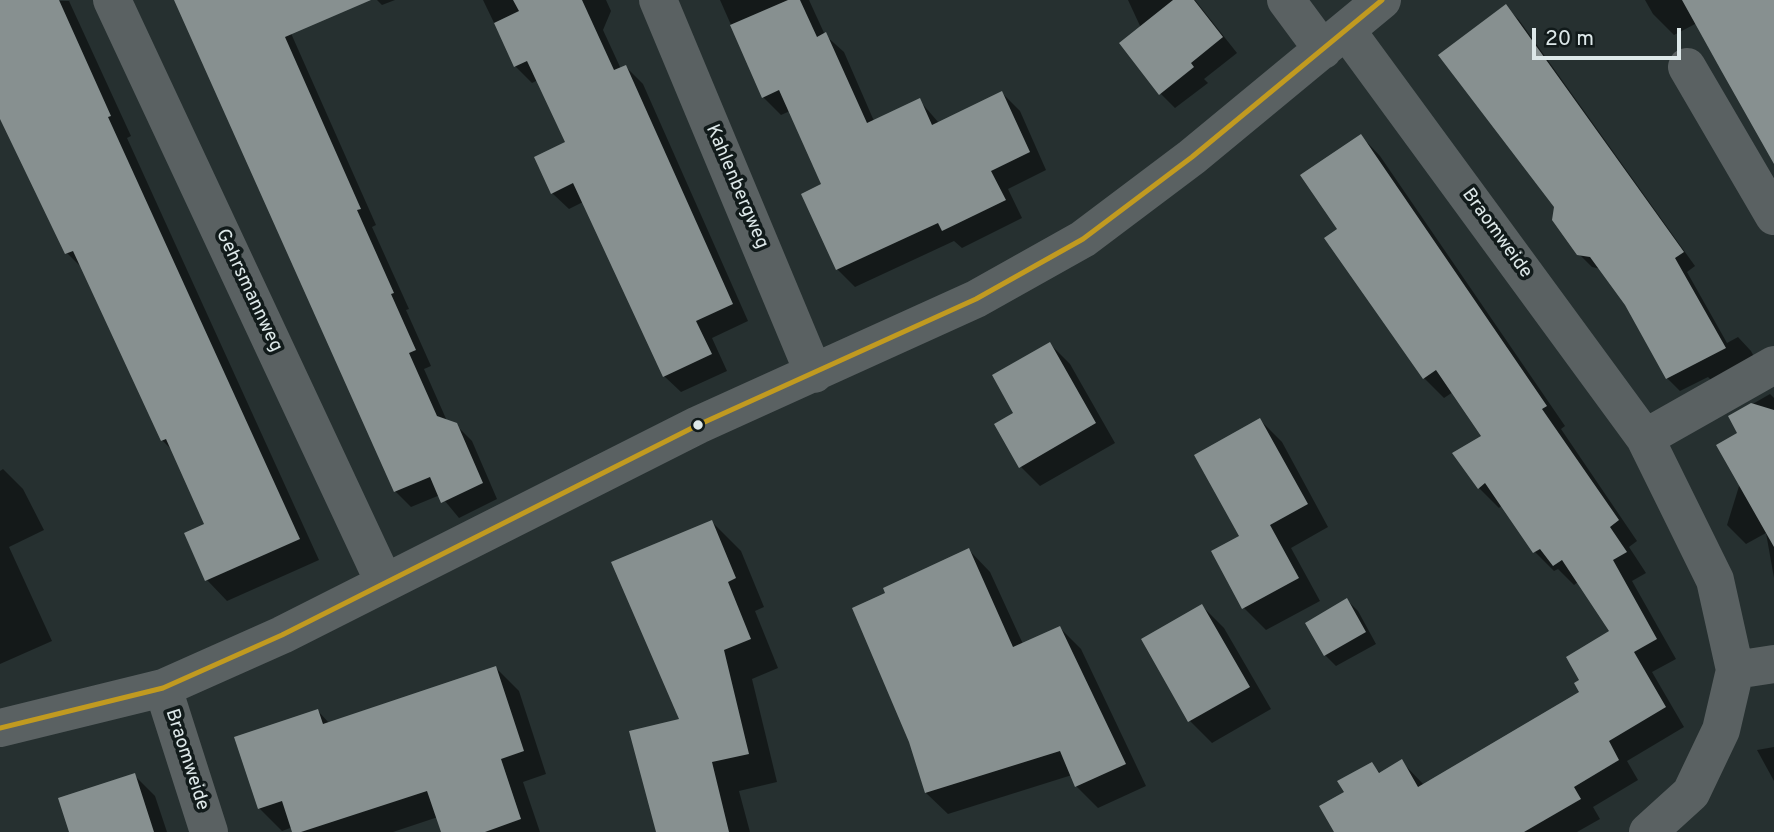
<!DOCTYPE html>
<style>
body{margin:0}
#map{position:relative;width:1774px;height:832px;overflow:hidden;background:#263030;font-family:Overpass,sans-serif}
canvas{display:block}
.scale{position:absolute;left:1532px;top:28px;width:149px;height:32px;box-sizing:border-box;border:4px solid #dde8e9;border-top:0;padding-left:9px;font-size:21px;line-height:24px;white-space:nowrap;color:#dde8e9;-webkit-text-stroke:5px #111a1a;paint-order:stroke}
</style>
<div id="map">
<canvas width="1774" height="832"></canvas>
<div class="scale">20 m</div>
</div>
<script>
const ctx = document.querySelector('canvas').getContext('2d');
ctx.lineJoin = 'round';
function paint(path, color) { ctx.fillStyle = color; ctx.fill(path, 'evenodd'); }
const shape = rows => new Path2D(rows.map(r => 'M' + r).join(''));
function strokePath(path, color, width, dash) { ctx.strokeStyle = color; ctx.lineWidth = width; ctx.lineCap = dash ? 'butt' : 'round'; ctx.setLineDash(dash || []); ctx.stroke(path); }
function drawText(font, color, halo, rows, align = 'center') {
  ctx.font = font + ' Overpass,sans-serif'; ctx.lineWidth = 7; ctx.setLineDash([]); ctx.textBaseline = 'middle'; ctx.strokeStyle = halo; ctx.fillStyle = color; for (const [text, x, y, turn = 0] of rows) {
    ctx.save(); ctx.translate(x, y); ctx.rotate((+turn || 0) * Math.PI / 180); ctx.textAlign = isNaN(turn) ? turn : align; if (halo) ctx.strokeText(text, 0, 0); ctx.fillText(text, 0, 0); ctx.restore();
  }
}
const shadow = shape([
 [0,0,69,1,131,136,127,138,319,560,227,601,207,580,186,534,207,525,173,451,162,440,84,270,67,253,0,115],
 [176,0,272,0,286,22,376,225,372,227,409,309,406,310,431,366,424,369,447,421,456,425,472,441,497,499,459,518,440,495,411,507,395,491],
 [377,0,395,0,382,5],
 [483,0,606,0,611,11,603,30,621,69,626,67,643,84,748,321,712,338,727,371,681,392,664,376,583,202,569,209,552,193,568,143,538,80,532,83,515,66],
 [720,0,809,0,825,35,844,52,874,121,919,100,939,123,1002,93,1020,111,1046,170,1008,189,1022,218,962,248,954,241,855,287,837,269,823,185,790,111,781,115,763,97],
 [1128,0,1195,0,1237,53,1204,79,1208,83,1175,108,1161,94,1141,28],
 [1645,0,1766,0,1774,15,1774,161,1697,23,1674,35,1653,14],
 [1506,7,1519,20,1695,266,1687,272,1727,343,1738,337,1751,351,1760,368,1721,390,1708,377,1680,391,1667,378,1626,304,1601,269,1592,267,1579,254,1556,207],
 [1361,136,1380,156,1565,426,1561,429,1637,541,1629,547,1646,573,1632,581,1676,659,1652,672,1684,727,1627,761,1638,780,1593,807,1600,819,1577,832,1336,832,1346,793,1372,764,1381,774,1402,762,1424,785,1582,692,1582,681,1612,632,1578,582,1574,585,1558,569,1554,571,1535,552,1502,505,1499,508,1479,488,1484,436,1453,392,1444,398,1424,378,1339,229],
 [1050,344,1070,364,1115,443,1040,486,1020,466,1015,413],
 [1770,394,1774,398,1774,578,1766,533,1746,544,1727,525,1740,483,1740,434,1730,417],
 [1260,420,1282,442,1328,527,1291,548,1320,601,1266,630,1244,608,1213,551,1241,537],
 [3,469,23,489,44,530,9,547,52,641,0,664,0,471],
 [712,522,741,551,764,607,755,611,778,668,752,679,777,782,739,791,750,832,657,832,681,721],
 [969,550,990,572,1023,644,1060,628,1081,649,1146,786,1098,808,1076,786,1072,775,948,814,926,793,888,594],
 [1347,600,1358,611,1376,644,1336,666,1325,655],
 [1202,606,1224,628,1271,709,1212,743,1190,721],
 [496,668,519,691,546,774,523,782,540,832,442,832,438,817,393,832,294,832,293,827,282,831,259,808,318,711,330,724],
 [1774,747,1774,781,1757,750],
 [134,775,155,796,167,832,71,832]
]);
const building = shape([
 [0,0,59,0,111,116,108,117,300,539,205,581,184,533,204,524,166,439,161,441,73,251,65,254,0,119],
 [174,0,371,0,285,37,361,209,357,210,394,293,391,294,416,350,409,353,437,416,457,423,483,483,441,503,430,477,394,492],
 [513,0,582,0,614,70,626,65,733,304,696,321,712,354,663,377,573,183,551,194,534,157,565,142,527,61,514,67,494,23,519,11],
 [788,0,800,0,817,37,826,32,867,123,920,98,932,125,1002,91,1030,152,991,171,1006,200,942,231,938,223,836,270,801,194,821,184,779,90,762,98,730,25],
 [1173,0,1194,0,1223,37,1191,63,1194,67,1159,95,1119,43],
 [1682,0,1774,0,1774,164,1722,72],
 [1506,4,1684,252,1675,258,1726,348,1666,379,1625,305,1590,257,1577,255,1552,220,1554,207,1438,55],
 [1361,134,1547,406,1542,409,1619,520,1610,527,1627,552,1613,560,1657,639,1634,652,1666,707,1609,741,1619,760,1574,787,1581,799,1524,832,1334,832,1319,806,1344,792,1337,781,1372,762,1379,773,1402,759,1418,787,1579,692,1574,683,1579,680,1566,657,1609,631,1562,560,1553,566,1540,549,1533,553,1485,483,1478,489,1452,453,1481,436,1436,370,1423,379,1324,238,1337,229,1300,175],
 [1050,342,1096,423,1019,468,994,424,1013,413,992,375],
 [1751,403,1774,410,1774,547,1716,445,1737,433,1728,416],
 [1260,418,1308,504,1270,525,1299,578,1242,609,1211,551,1239,536,1194,455],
 [712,520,736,578,728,582,751,639,724,650,749,754,712,762,729,832,656,832,629,731,679,719,611,562],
 [969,548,1013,647,1060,626,1126,764,1075,787,1060,751,925,793,909,742,852,608,885,593,883,588],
 [1347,598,1366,632,1324,656,1305,623],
 [1202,604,1250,687,1188,722,1141,639],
 [496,666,524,751,501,759,521,819,485,832,441,832,427,791,301,832,292,832,282,801,258,809,234,737,318,709,323,724],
 [135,773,154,832,69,832,58,798]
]);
const street = shape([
 [112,0,384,582],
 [658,0,814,374],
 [1286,0,1323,50],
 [1346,30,1645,438,1715,580,1735,670,1721,730,1691,793,1648,832],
 [1687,67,1774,216],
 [1645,438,1774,365],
 [1735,670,1774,664],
 [163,688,209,832],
 [0,728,163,688,282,635,698,425,976,299,1083,239,1192,157,1382,0]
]);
const bus1 = shape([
 [0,728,163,688,282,635,698,425,976,299,1083,239,1192,157,1382,0]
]);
const markers = [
 [698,425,6,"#dde8e9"]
];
const streetNames = [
 ["Kahlenbergweg",736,187,67],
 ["Braomweide",1496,234,54],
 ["Gehrsmannweg",248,291,65],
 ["Braomweide",186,760,72]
];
paint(shadow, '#0007');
paint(building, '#879090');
strokePath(street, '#5a6162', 38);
strokePath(bus1, '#c19a20', 5);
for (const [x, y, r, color] of markers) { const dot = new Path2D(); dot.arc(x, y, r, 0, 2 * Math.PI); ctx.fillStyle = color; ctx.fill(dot); strokePath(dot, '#111a1a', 2.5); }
drawText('19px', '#dde8e9', '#111a1a', streetNames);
</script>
